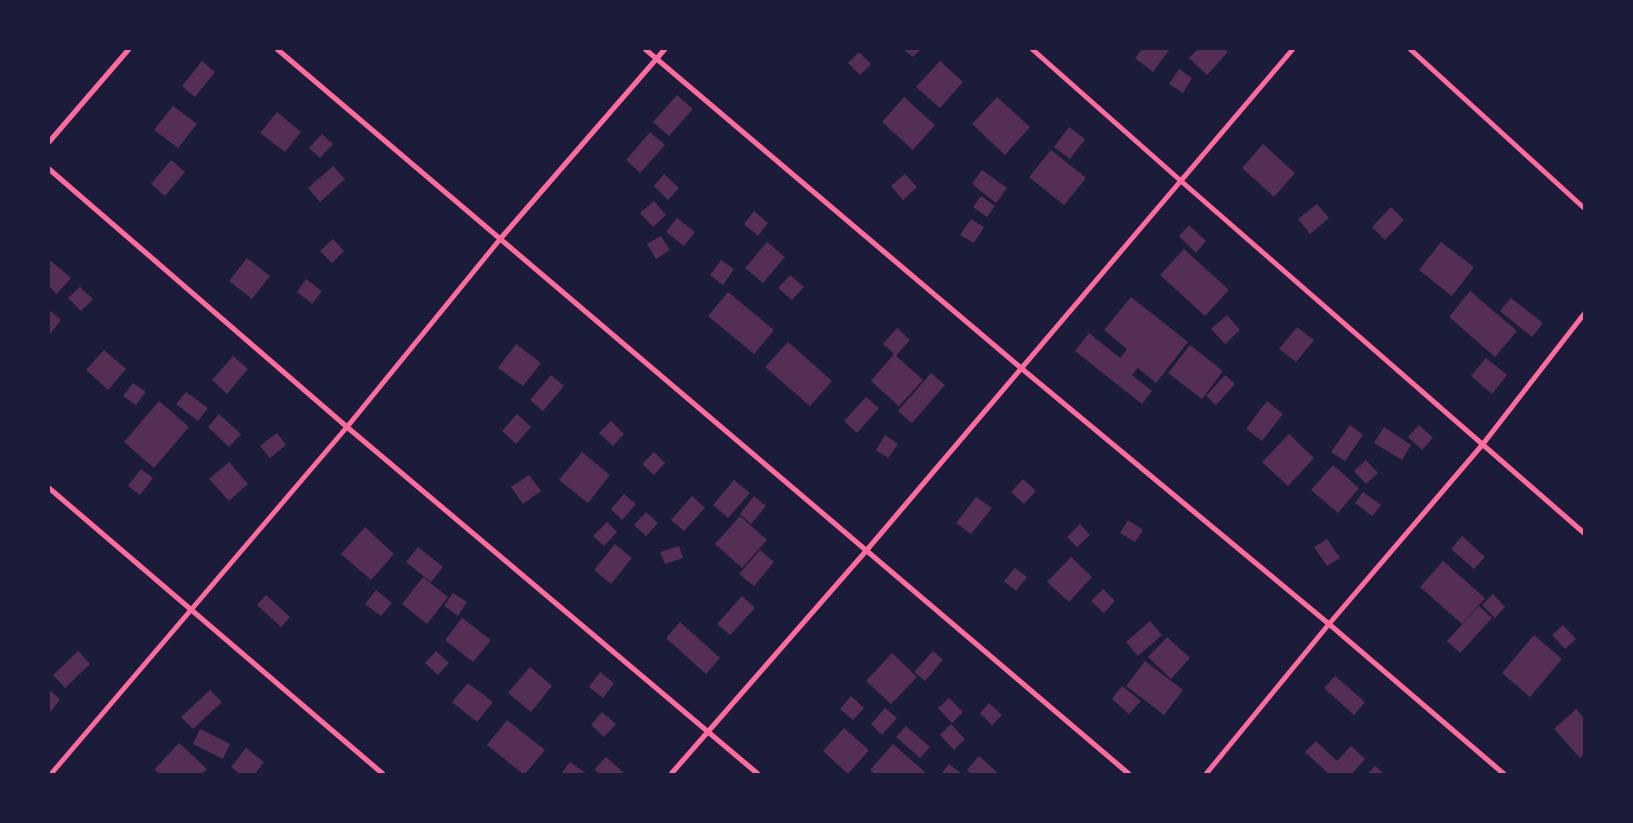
<!DOCTYPE html>
<style>
body{margin:0}
#map{position:relative;width:1633px;height:823px;overflow:hidden;background:#1b1b3a;font-family:Quicksand,sans-serif}
canvas{display:block}
.frame{position:absolute;inset:0;border:50px solid #1b1b3a;pointer-events:none}
</style>
<div id="map">
<canvas width="1633" height="823"></canvas>
<div class="frame"></div>
</div>
<script>
const ctx = document.querySelector('canvas').getContext('2d');
ctx.lineJoin = 'round';
function paint(path, color) { ctx.fillStyle = color; ctx.fill(path, 'evenodd'); }
const shape = rows => new Path2D(rows.map(r => 'M' + r).join(''));
function strokePath(path, color, width, dash) { ctx.strokeStyle = color; ctx.lineWidth = width; ctx.lineCap = dash ? 'butt' : 'round'; ctx.setLineDash(dash || []); ctx.stroke(path); }
const building = shape([
 [903,49,921,49,913,57],
 [1142,49,1170,49,1153,72,1135,58],
 [1198,49,1224,49,1228,52,1207,75,1189,58],
 [859,52,871,64,860,75,848,63],
 [202,61,215,72,195,97,182,86],
 [940,61,963,82,940,108,916,87],
 [1179,69,1192,78,1183,93,1169,84],
 [677,95,693,109,669,136,653,122],
 [904,97,935,125,913,150,882,122],
 [997,97,1030,127,1005,155,972,124],
 [173,106,197,124,178,148,154,130],
 [277,112,301,132,285,152,260,133],
 [1069,127,1085,139,1070,159,1054,147],
 [650,132,665,145,640,173,626,160],
 [322,134,333,144,320,158,309,148],
 [1263,144,1295,173,1274,197,1242,168],
 [1051,150,1086,178,1064,205,1029,177],
 [171,160,185,172,165,196,151,184],
 [333,166,345,179,320,202,308,188],
 [982,170,1007,188,996,203,972,184],
 [664,174,679,188,668,200,654,186],
 [905,174,917,187,903,200,891,186],
 [981,196,995,206,987,217,973,207],
 [654,201,666,215,653,227,640,213],
 [1317,204,1329,218,1310,234,1298,219],
 [1391,207,1404,220,1385,240,1372,227],
 [754,211,768,223,758,236,744,224],
 [677,218,695,232,684,246,666,232],
 [971,219,984,227,974,243,960,235],
 [1189,225,1206,241,1196,253,1179,236],
 [661,236,670,250,656,259,647,244],
 [333,239,344,251,332,263,320,251],
 [767,242,785,257,763,283,745,268],
 [1441,242,1474,267,1452,296,1419,270],
 [1184,249,1229,290,1205,316,1160,275],
 [247,258,270,276,252,299,229,281],
 [721,260,734,269,723,285,710,275],
 [51,261,71,278,57,294,49,286,49,263],
 [790,275,804,287,792,300,778,288],
 [306,279,322,291,312,304,297,292],
 [80,287,93,299,81,311,68,298],
 [1470,291,1517,331,1495,357,1449,317],
 [728,292,774,330,754,354,708,316],
 [1131,297,1188,342,1156,383,1138,368,1132,375,1152,391,1142,404,1075,351,1089,333,1120,358,1127,349,1104,330],
 [1511,298,1543,323,1532,337,1500,311],
 [49,310,61,320,49,335],
 [1227,315,1240,330,1225,344,1211,329],
 [1297,327,1314,340,1296,362,1279,349],
 [897,328,910,340,896,356,923,380,899,406,871,381,894,354,883,344],
 [788,342,832,381,810,406,765,367],
 [516,344,541,363,523,386,498,368],
 [1190,345,1223,371,1202,399,1168,373],
 [104,350,126,369,108,390,86,370],
 [233,356,248,369,227,394,212,380],
 [1486,358,1507,375,1492,394,1471,376],
 [931,373,945,385,912,423,898,411],
 [551,375,564,386,543,411,530,400],
 [1225,375,1235,384,1216,405,1206,396],
 [133,383,146,392,136,405,123,396],
 [186,392,208,408,198,421,176,404],
 [866,397,879,408,857,433,844,421],
 [159,401,189,427,154,468,124,442],
 [1267,401,1283,414,1262,441,1246,429],
 [219,414,241,434,229,447,208,427],
 [517,414,531,427,516,444,502,431],
 [611,421,624,434,613,446,599,433],
 [1350,425,1363,435,1345,461,1331,452],
 [1419,425,1433,438,1422,450,1408,437],
 [1384,427,1411,445,1402,460,1374,443],
 [277,433,286,445,270,458,260,446],
 [1289,434,1314,458,1288,486,1262,462],
 [885,435,898,444,888,458,876,450],
 [582,452,610,475,588,503,559,480],
 [654,452,665,463,654,475,642,464],
 [1366,460,1378,473,1366,484,1354,471],
 [229,462,248,484,229,501,209,479],
 [1333,465,1359,488,1338,513,1311,490],
 [141,469,153,478,140,495,128,486],
 [529,475,541,491,523,504,511,487],
 [1023,479,1036,491,1024,504,1011,492],
 [734,480,750,493,728,518,713,505],
 [1363,492,1381,505,1372,516,1355,503],
 [624,494,636,504,622,520,611,509],
 [692,496,705,508,684,531,671,520],
 [754,496,766,506,751,524,740,514],
 [976,497,992,508,971,534,956,523],
 [646,512,658,523,646,536,634,525],
 [740,516,767,540,742,568,715,544],
 [1128,520,1143,530,1135,542,1120,533],
 [607,522,617,532,604,546,593,536],
 [1080,524,1090,535,1077,547,1067,537],
 [365,527,394,554,371,580,341,554],
 [1462,536,1485,557,1474,569,1451,549],
 [1327,539,1340,558,1327,566,1314,547],
 [615,544,632,558,611,584,594,570],
 [679,546,683,558,665,564,660,552],
 [418,547,443,567,431,582,406,562],
 [760,550,774,562,754,586,739,574],
 [1071,557,1092,577,1069,602,1047,582],
 [1443,561,1485,598,1462,624,1420,587],
 [1015,568,1027,577,1016,591,1004,581],
 [423,577,448,597,427,624,402,604],
 [1103,589,1115,601,1104,613,1091,601],
 [376,590,392,603,381,616,365,604],
 [453,593,467,602,458,616,444,606],
 [1493,594,1505,607,1495,618,1482,605],
 [266,595,290,617,281,627,257,605],
 [742,596,755,608,730,635,717,624],
 [1479,606,1492,618,1460,653,1447,641],
 [462,618,491,640,473,662,445,640],
 [1150,621,1162,635,1138,656,1126,642],
 [680,622,720,658,706,674,666,638],
 [1563,625,1576,639,1565,649,1552,635],
 [1534,635,1562,659,1530,697,1502,673],
 [1167,637,1190,658,1171,679,1148,657],
 [78,651,90,664,65,688,53,675],
 [436,651,449,663,438,675,425,663],
 [933,651,943,660,925,681,914,672],
 [892,653,917,677,891,704,866,681],
 [1145,661,1183,690,1164,715,1126,686],
 [530,667,552,686,531,712,508,693],
 [600,672,614,683,603,698,589,687],
 [1335,676,1365,702,1354,715,1324,688],
 [468,683,493,702,477,722,452,702],
 [1122,686,1141,701,1129,714,1112,699],
 [49,690,60,699,49,714],
 [210,690,222,702,193,729,181,717],
 [851,696,864,708,853,720,840,709],
 [949,698,963,712,952,723,938,708],
 [989,703,1002,715,992,725,980,713],
 [885,708,897,718,882,735,871,724],
 [1576,709,1584,718,1584,754,1580,758,1554,729],
 [602,712,616,724,604,737,591,725],
 [507,720,545,750,525,774,523,774,487,745],
 [951,724,965,739,954,750,940,735],
 [906,726,930,747,920,758,896,737],
 [844,728,869,750,848,774,823,751],
 [200,729,230,744,223,759,193,744],
 [1316,741,1337,761,1351,746,1365,759,1352,774,1329,774,1305,752],
 [179,743,207,769,202,774,160,774,154,770],
 [893,744,927,774,875,774,870,770],
 [246,748,264,762,255,774,240,774,231,767],
 [979,756,999,774,971,774,967,770],
 [606,757,625,774,600,774,594,770],
 [570,762,587,774,561,774],
 [949,764,962,774,941,774],
 [1375,766,1384,774,1367,774]
]);
const minor = shape([
 [277,49,1129,774],
 [645,49,1021,368,1329,624,1504,774],
 [1032,49,1181,181,1584,533],
 [1410,49,1584,208],
 [49,142,129,49],
 [49,169,347,427,758,774],
 [49,488,383,774],
 [51,774,347,427,501,238,665,49],
 [671,774,866,551,1293,49],
 [1206,774,1329,624,1483,444,1584,314]
]);
paint(building, '#542f53');
strokePath(minor, '#ff6b9d', 5);
</script>
